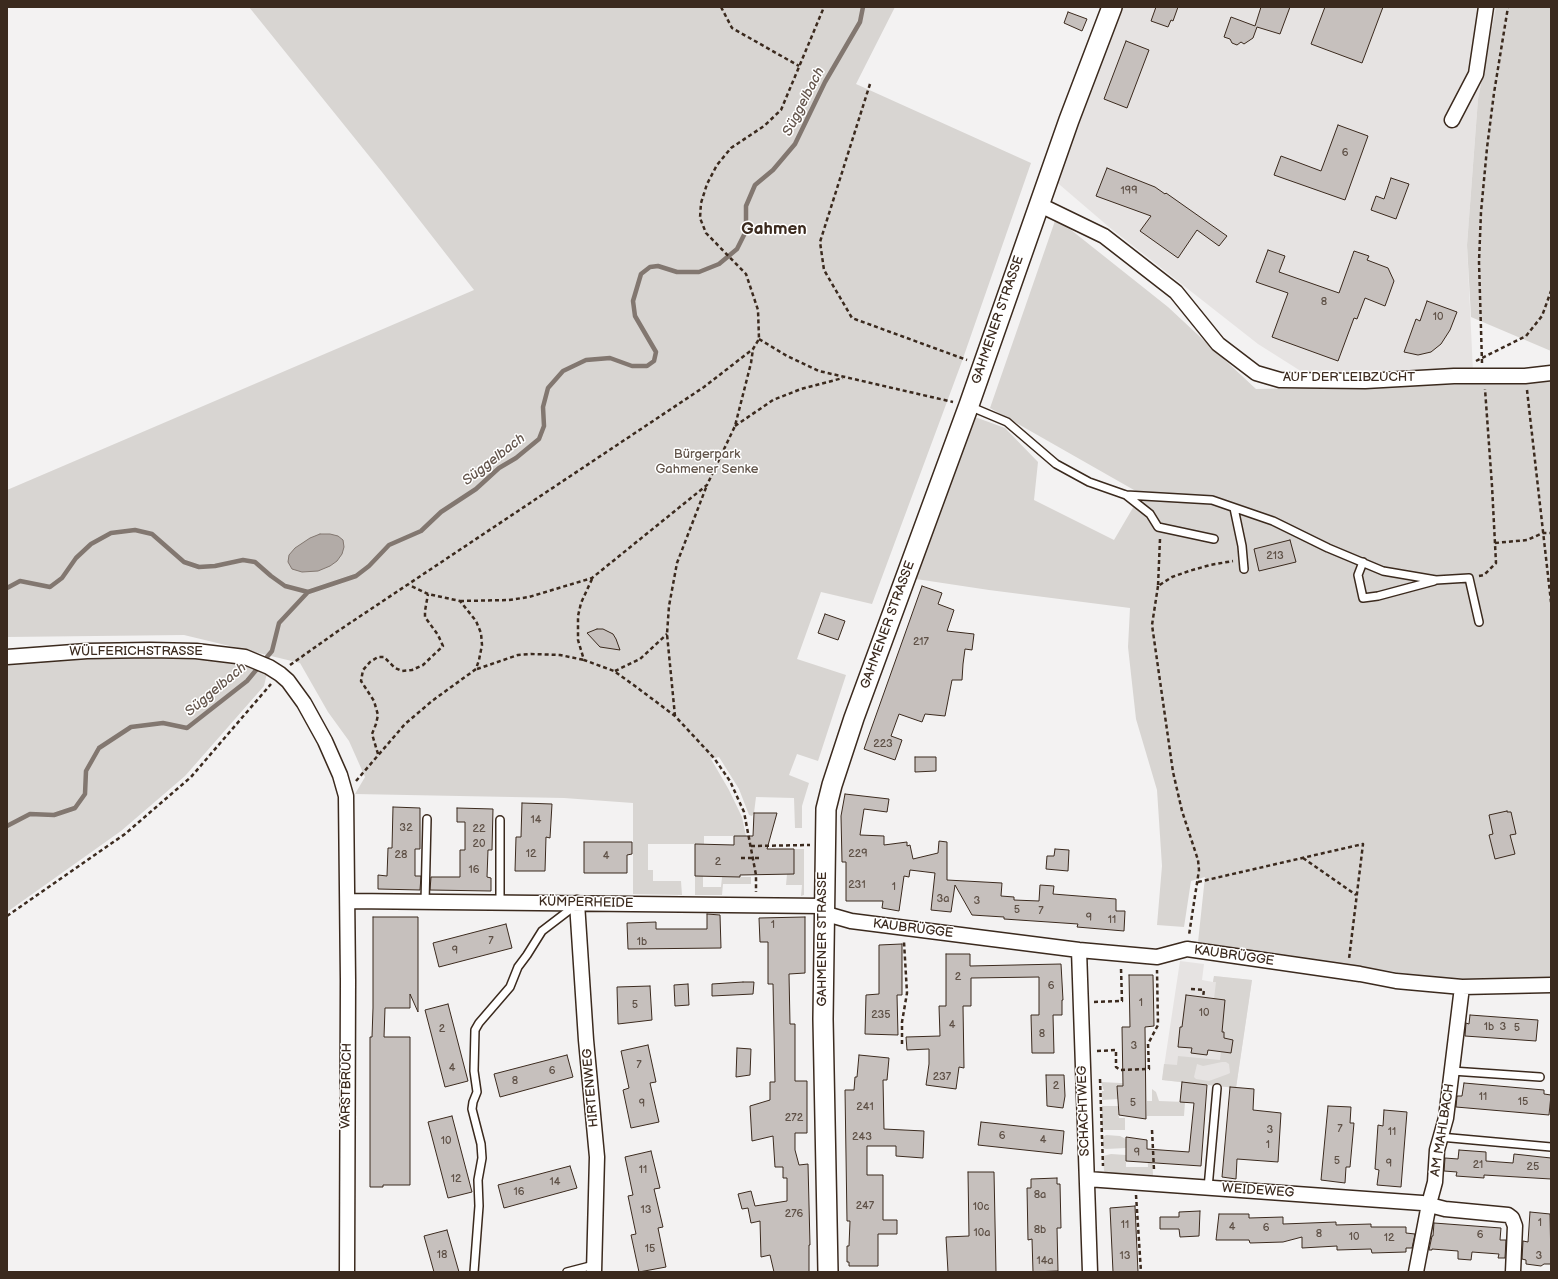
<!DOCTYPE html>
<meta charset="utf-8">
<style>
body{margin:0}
#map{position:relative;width:1558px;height:1279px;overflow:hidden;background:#f3f2f2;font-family:"Balsamiq Sans",sans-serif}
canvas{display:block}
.frame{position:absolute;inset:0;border:8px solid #3b2a1e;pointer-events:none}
</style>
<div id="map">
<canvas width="1558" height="1279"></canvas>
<div class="frame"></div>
</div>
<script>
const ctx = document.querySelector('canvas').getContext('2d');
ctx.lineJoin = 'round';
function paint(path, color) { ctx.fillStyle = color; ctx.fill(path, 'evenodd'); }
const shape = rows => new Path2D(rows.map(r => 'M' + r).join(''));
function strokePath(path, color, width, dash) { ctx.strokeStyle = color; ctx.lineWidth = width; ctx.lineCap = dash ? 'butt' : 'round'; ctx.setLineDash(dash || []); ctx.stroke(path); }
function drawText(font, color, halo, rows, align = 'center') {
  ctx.font = font + ' "Balsamiq Sans",sans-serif'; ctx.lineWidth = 3; ctx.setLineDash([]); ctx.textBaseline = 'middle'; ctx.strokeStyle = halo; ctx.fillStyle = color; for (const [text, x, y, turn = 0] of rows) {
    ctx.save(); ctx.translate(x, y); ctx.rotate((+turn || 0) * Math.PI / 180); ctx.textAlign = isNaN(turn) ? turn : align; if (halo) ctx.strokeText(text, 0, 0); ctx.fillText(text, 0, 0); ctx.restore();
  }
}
const built = shape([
 [1117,7,1496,7,1478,99,1467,245,1473,372,1307,375,1258,344,1109,227,1053,179],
 [1180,961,1204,964,1202,980,1213,982,1214,976,1252,980,1236,1088,1162,1080]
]);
const green = shape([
 [249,7,895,7,856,84,1031,163,961,364,872,604,821,592,797,659,846,675,818,761,797,754,789,775,809,783,802,806,802,828,795,828,794,798,756,797,754,813,752,816,749,815,739,789,719,757,711,759,729,790,742,817,746,836,704,836,704,844,648,844,648,870,653,870,653,881,681,881,682,895,633,894,633,803,564,798,355,794,365,777,349,741,328,712,300,663,184,635,7,637,7,490,474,290,382,172],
 [1496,7,1551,7,1551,351,1471,317,1467,245,1478,99],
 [1056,218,1168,307,1256,389,1473,384,1551,379,1551,979,1454,983,1390,971,1198,942,1205,877,1191,881,1184,927,1157,925,1162,866,1157,790,1136,719,1128,647,1130,608,989,590,916,579,954,467,975,417,1005,428,1038,462,1034,500,1114,540,1141,494,990,408],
 [188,653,243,662,267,673,264,686,185,776,121,831,7,912,7,657],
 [794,849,804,849,804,895,801,896,802,885,786,885,787,874,794,874],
 [695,876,703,876,703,887,721,887,722,877,751,877,751,884,723,884,722,895,695,895],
 [1214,976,1252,980,1236,1088,1162,1080,1164,1064,1177,1065,1178,1056,1220,1060,1221,1052,1231,1053,1233,1040,1224,1038,1224,1032,1222,1032,1225,1000,1214,999,1216,982,1213,982],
 [1222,1062,1226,1062,1229,1064,1230,1073,1228,1074,1209,1081,1196,1079,1194,1077,1197,1064,1203,1066],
 [1101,1082,1139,1084,1140,1085,1117,1086,1118,1099,1102,1100,1102,1091,1104,1091],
 [1152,1089,1156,1092,1159,1101,1185,1102,1184,1116,1147,1116,1147,1101,1152,1101],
 [1102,1106,1118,1106,1119,1118,1125,1118,1125,1130,1102,1130],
 [1106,1135,1120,1136,1126,1139,1126,1148,1106,1149,1103,1148,1103,1137],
 [1147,1152,1152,1152,1153,1176,1109,1175,1104,1171,1103,1156,1111,1154,1126,1155,1126,1167,1148,1167]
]);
const water = shape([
 [320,534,330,534,338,536,343,540,344,547,342,554,337,561,330,566,318,571,302,572,292,569,288,562,289,555,295,548,310,538,320,534]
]);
const stream = shape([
 [7,588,20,581,50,587,62,578,76,558,91,544,111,533,135,530,152,534,184,562,199,567,215,566,243,560,255,562,271,576,285,586,308,592],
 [7,826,30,814,54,815,75,808,85,794,86,771,99,748,131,727,163,723,187,728,247,681,272,651,279,623,308,592,356,576,369,566,389,545,421,531,441,512,476,489,499,468,516,458,539,439,544,426,543,407,548,388,563,371,586,360,610,358,632,366,647,366,654,361,656,352,635,316,633,301,641,274,650,267,658,266,677,272,699,272,719,264,737,249,746,231,746,206,755,185,773,170,795,144,825,82,860,22,863,7]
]);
const building = shape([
 [1156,7,1178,7,1173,21,1171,20,1168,27,1151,21,1156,7],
 [1261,7,1290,7,1280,34,1257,27,1253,38,1244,44,1241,42,1237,45,1232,43,1230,39,1224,37,1231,17,1255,26,1261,7],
 [1325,7,1383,7,1362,63,1311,44,1325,7],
 [1068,12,1087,19,1082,31,1064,23,1068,12],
 [1126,41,1149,50,1127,108,1104,99,1126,41],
 [1338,125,1368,136,1345,200,1274,175,1281,156,1321,171,1338,125],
 [1107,168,1155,187,1165,194,1166,193,1227,236,1219,246,1197,230,1178,258,1140,231,1151,216,1096,196,1107,168],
 [1391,178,1409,184,1396,219,1371,210,1376,196,1384,199,1391,178],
 [1268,250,1285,256,1279,272,1339,293,1354,251,1369,256,1367,260,1388,268,1394,281,1385,306,1365,298,1357,319,1354,318,1338,361,1272,337,1288,293,1256,282,1268,250],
 [1427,301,1457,312,1450,330,1441,344,1431,352,1418,355,1404,352,1416,319,1420,321,1427,301],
 [1290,540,1296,562,1259,571,1254,549,1290,540],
 [922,586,942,593,938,604,954,610,947,631,974,634,972,650,965,649,963,664,962,680,952,680,945,716,925,714,922,722,899,714,891,736,902,740,895,760,864,749,922,586],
 [825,614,845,621,838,640,818,633,825,614],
 [597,629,603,629,613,634,616,639,620,650,600,647,587,633,597,629],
 [915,757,936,757,936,771,915,772,915,757],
 [845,794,889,799,887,812,864,809,860,835,884,836,884,845,907,842,907,846,910,845,913,859,938,853,939,841,947,842,947,880,1002,883,1001,896,1014,897,1014,900,1039,901,1040,885,1054,886,1053,894,1116,899,1116,911,1125,911,1124,931,1077,927,1078,924,1004,919,1004,917,972,915,955,885,951,912,931,910,935,873,910,870,909,877,904,876,899,911,882,908,883,901,846,901,846,862,842,862,841,816,845,794],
 [522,803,552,804,550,838,546,837,545,871,515,871,516,837,521,837,522,803],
 [393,807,420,808,420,849,415,849,415,876,421,876,420,890,378,889,378,875,387,876,388,848,392,848,393,807],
 [457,808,493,809,492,850,488,850,487,877,491,878,491,891,430,890,431,877,460,877,460,850,465,850,465,822,457,822,457,808],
 [1507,811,1507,812,1511,812,1516,834,1510,835,1515,854,1495,859,1489,835,1493,834,1489,815,1507,811],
 [754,813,777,813,767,849,794,849,794,874,740,875,740,877,695,876,695,844,734,845,734,836,753,836,754,813],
 [584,842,632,842,632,854,627,855,627,873,584,873,584,842],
 [1055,849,1069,850,1068,871,1046,869,1047,856,1054,856,1055,849],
 [707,914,720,915,721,948,628,949,627,923,656,922,656,929,707,929,707,914],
 [373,917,418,917,418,1012,410,994,410,1008,385,1008,384,1037,410,1037,410,1185,383,1185,383,1187,370,1187,370,1037,372,1037,373,1008,373,917],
 [805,917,805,973,789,974,790,1024,795,1024,795,1081,807,1081,807,1133,795,1133,795,1150,799,1165,808,1164,810,1245,809,1245,809,1272,774,1272,770,1255,761,1257,760,1221,751,1223,748,1208,742,1209,738,1194,751,1191,755,1206,787,1201,787,1178,783,1178,783,1167,775,1167,773,1136,752,1141,750,1106,770,1100,770,1082,775,1082,773,984,768,984,768,942,760,942,759,918,805,917],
 [506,924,512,948,439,967,433,943,506,924],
 [902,944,902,995,897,995,898,1035,865,1034,866,995,879,994,879,945,902,944],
 [946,954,970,954,970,966,1061,964,1063,1000,1062,1000,1062,1015,1053,1015,1054,1053,1032,1053,1031,1015,1039,1015,1039,977,971,978,971,1006,963,1006,964,1068,959,1067,956,1089,926,1085,929,1064,929,1049,907,1050,906,1037,940,1036,939,1006,946,1006,946,954],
 [1129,975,1153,975,1154,1026,1145,1027,1146,1119,1119,1115,1117,1086,1123,1086,1122,1027,1130,1027,1129,975],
 [743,982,754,982,753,994,712,996,712,984,743,982],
 [688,984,689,1005,675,1006,674,985,688,984],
 [650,986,652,1020,618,1024,617,987,650,986],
 [1186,995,1225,1000,1222,1032,1224,1032,1224,1038,1233,1040,1231,1053,1208,1050,1207,1055,1191,1053,1192,1048,1178,1047,1180,1027,1182,1027,1186,995],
 [448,1004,468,1081,445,1087,425,1010,448,1004],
 [1470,1015,1538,1020,1536,1041,1465,1036,1466,1023,1469,1024,1470,1015],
 [648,1045,656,1082,650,1083,659,1122,631,1128,623,1090,629,1088,621,1051,648,1045],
 [737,1048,751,1049,750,1075,736,1077,737,1048],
 [567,1055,573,1077,500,1097,494,1074,567,1055],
 [859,1055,889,1058,887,1080,883,1080,884,1129,924,1131,923,1158,896,1156,896,1146,867,1146,867,1175,883,1175,883,1220,897,1220,897,1234,878,1234,878,1266,849,1266,849,1262,847,1262,847,1246,849,1246,850,1221,847,1221,845,1090,854,1090,855,1077,857,1077,859,1055],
 [1046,1075,1064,1075,1065,1096,1063,1108,1047,1106,1046,1075],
 [1182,1082,1207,1085,1201,1166,1126,1161,1126,1137,1147,1140,1147,1149,1189,1152,1194,1103,1180,1102,1182,1082],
 [1464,1083,1544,1090,1544,1094,1551,1095,1549,1115,1456,1107,1457,1096,1462,1096,1464,1083],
 [1230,1087,1254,1089,1253,1110,1281,1113,1278,1162,1237,1159,1236,1179,1222,1177,1230,1087],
 [1328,1106,1351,1107,1350,1123,1354,1123,1350,1167,1346,1167,1345,1183,1321,1180,1328,1106],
 [1384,1110,1407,1112,1401,1187,1377,1185,1379,1170,1375,1169,1378,1125,1383,1126,1384,1110],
 [452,1116,472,1192,448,1198,428,1122,452,1116],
 [981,1122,1064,1131,1062,1154,978,1145,981,1122],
 [1459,1150,1486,1152,1486,1161,1513,1163,1514,1154,1551,1158,1551,1179,1484,1175,1484,1178,1456,1176,1457,1172,1444,1171,1445,1158,1458,1159,1459,1150],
 [651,1151,660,1188,654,1189,663,1227,658,1228,666,1267,639,1272,631,1235,636,1234,628,1196,633,1195,625,1157,651,1151],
 [570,1166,577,1188,504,1208,498,1185,570,1166],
 [968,1172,994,1172,996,1272,948,1272,946,1237,969,1236,968,1172],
 [1057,1178,1057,1184,1060,1184,1061,1228,1057,1228,1058,1271,1033,1272,1032,1239,1028,1240,1027,1188,1031,1188,1031,1179,1057,1178],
 [1135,1206,1138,1272,1113,1272,1110,1208,1135,1206],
 [1200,1211,1199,1236,1180,1237,1179,1229,1160,1229,1160,1217,1179,1217,1179,1212,1200,1211],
 [1530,1212,1550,1214,1551,1264,1544,1264,1541,1266,1526,1264,1526,1260,1522,1259,1523,1241,1528,1242,1530,1212],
 [1219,1214,1249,1214,1249,1218,1283,1217,1283,1224,1336,1222,1336,1225,1371,1224,1371,1227,1406,1227,1406,1233,1415,1234,1412,1248,1406,1248,1406,1252,1372,1253,1371,1249,1337,1250,1337,1246,1302,1248,1302,1237,1283,1242,1250,1243,1249,1240,1216,1240,1219,1214],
 [1434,1223,1501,1228,1500,1240,1506,1240,1505,1258,1498,1258,1499,1254,1472,1252,1471,1260,1458,1259,1458,1251,1432,1249,1432,1250,1429,1250,1432,1236,1433,1236,1434,1223],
 [447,1230,459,1272,434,1272,424,1236,447,1230]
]);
const path = shape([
 [721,7,732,28,799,66],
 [870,84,820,242,824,270,852,318,967,360],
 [759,339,787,356,819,371,953,402],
 [1476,361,1526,336,1542,316,1551,291],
 [1482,363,1479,262,1481,212,1487,148,1494,93,1508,7],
 [1527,390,1551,602],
 [735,426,773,400,801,389,843,378],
 [1160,539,1158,586,1172,577,1189,571,1210,565,1233,561],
 [1495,543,1527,540,1543,533,1551,533],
 [1479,576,1484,575,1496,563,1492,486,1485,389],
 [592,579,581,603,578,616,578,640,584,660,614,671,635,686,675,716,714,758,730,781,744,812,756,875,756,892],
 [1158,586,1152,625,1173,772,1182,811,1198,860,1199,870,1189,935],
 [460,601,509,600,529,597,592,578,707,485,735,426,751,363,753,349],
 [290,665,338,631,704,387,753,349,759,339,758,310,746,274,706,233,700,218,701,203,707,184,717,165,731,148,764,126,781,110,824,7],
 [477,669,518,655,531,654,560,655,584,660],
 [615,671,640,659,667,634],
 [675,716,667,634,669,606,677,563,707,485],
 [378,754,372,734,376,724,378,715,374,701,361,681,363,670,370,662,378,657,384,657,395,668,402,671,412,670,423,665,443,646,438,635,425,617,425,611,428,594],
 [356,781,405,724,432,701,476,669,479,660,482,645,481,633,476,621,460,601,428,594,409,585],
 [751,846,810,845],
 [741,858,762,858],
 [1303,858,1356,895],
 [1198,882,1363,844,1349,959],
 [7,916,125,834,191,777,271,684],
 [1191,989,1204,990,1203,997],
 [1094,1002,1122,1001,1121,968],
 [902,1044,902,1022,907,993,904,942],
 [1097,1051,1116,1050,1116,1067,1120,1070,1149,1069,1148,1044,1158,1025,1157,970],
 [1100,1079,1103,1166],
 [1152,1130,1154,1170],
 [1136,1195,1141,1272]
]);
const service = shape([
 [969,406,1007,422,1056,464,1089,482,1126,495,1212,500,1273,521,1328,548,1383,571,1436,580,1469,578,1479,622],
 [1126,495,1150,514,1158,527,1214,539],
 [1234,508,1242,546,1244,569],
 [1363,562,1358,575,1363,598,1378,596,1434,581],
 [500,820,500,903],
 [425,902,427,819],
 [1452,1071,1540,1077],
 [1440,1137,1551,1147],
 [1208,1188,1217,1088],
 [474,1272,479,1206,478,1180,482,1158,481,1144,472,1109,473,1102,477,1092,474,1071,475,1030,479,1023,510,987,518,967,527,955,542,931,576,905],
 [567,1272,594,1265]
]);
const minor = shape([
 [1452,120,1476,74,1486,7],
 [1040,205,1104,236,1176,292,1218,344,1256,373,1280,380,1365,381,1454,376,1525,376,1551,373],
 [7,657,87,651,150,650,196,651,245,657,269,667,280,674,288,681,304,703,325,741,340,775,346,796,348,981,347,1272],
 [348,901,823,906],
 [577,903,586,1040,597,1157,594,1272],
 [823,913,851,921,1079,950,1157,957,1187,949,1360,974,1396,981,1462,987,1551,985],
 [1079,950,1090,1272],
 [1087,1179,1422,1203,1445,1209,1508,1215,1512,1218,1515,1226,1513,1272],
 [1416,1272,1429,1204,1435,1182,1437,1150,1446,1118,1462,987]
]);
const secondary = shape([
 [828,1272,823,1019,826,809,832,785,854,718,969,405,1069,120,1112,7]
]);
const numberNames = [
 ["6",1345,153],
 ["199",1129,191],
 ["8",1324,302],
 ["10",1438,317],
 ["213",1275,556],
 ["217",921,642],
 ["223",883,744],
 ["14",536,820],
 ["32",406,828],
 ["22",479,829],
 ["20",479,844],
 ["12",531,854],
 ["229",858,854],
 ["28",401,855],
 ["4",606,856],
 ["2",718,862],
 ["16",474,870],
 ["231",857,885],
 ["1",894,887],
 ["3a",943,899],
 ["3",977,901],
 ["5",1017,910],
 ["7",1041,911],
 ["9",1089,918],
 ["11",1112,920],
 ["1",773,925],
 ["7",491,941],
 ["1b",642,942],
 ["9",455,951],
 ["2",958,977],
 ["6",1051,986],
 ["1",1141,1003],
 ["5",635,1005],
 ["10",1204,1013],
 ["235",881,1015],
 ["4",952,1025],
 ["1b",1489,1027],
 ["3",1503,1027],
 ["5",1517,1028],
 ["2",442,1029],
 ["8",1042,1034],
 ["3",1134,1046],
 ["7",639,1065],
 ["4",452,1068],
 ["6",552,1071],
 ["237",942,1077],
 ["8",515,1081],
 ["2",1056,1086],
 ["11",1483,1097],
 ["15",1523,1102],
 ["5",1133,1103],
 ["9",642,1104],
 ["241",865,1107],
 ["272",794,1118],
 ["7",1340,1129],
 ["3",1270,1130],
 ["11",1392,1132],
 ["6",1002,1136],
 ["243",862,1137],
 ["4",1043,1140],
 ["10",446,1141],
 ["1",1268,1145],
 ["9",1137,1153],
 ["5",1337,1161],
 ["9",1389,1164],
 ["21",1478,1165],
 ["25",1533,1167],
 ["11",643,1170],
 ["12",456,1179],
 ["14",555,1182],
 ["16",519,1192],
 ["8a",1040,1195],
 ["247",865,1206],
 ["10c",981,1207],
 ["13",646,1210],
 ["276",794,1214],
 ["1",1540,1223],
 ["11",1125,1225],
 ["4",1232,1227],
 ["6",1266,1228],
 ["8b",1040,1230],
 ["10a",982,1233],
 ["8",1319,1234],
 ["6",1480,1235],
 ["10",1354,1237],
 ["12",1389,1238],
 ["15",650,1249],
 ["18",442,1255],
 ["13",1125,1256],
 ["3",1539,1256],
 ["14a",1045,1261]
];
const streetNames = [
 ["GAHMENER STRASSE",998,320,-71],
 ["AUF DER LEIBZUCHT",1349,378],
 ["GAHMENER STRASSE",888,625,-70],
 ["WÜLFERICHSTRASSE",136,652],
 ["KÜMPERHEIDE",586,903,1],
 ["KAUBRÜGGE",913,929,7],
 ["GAHMENER STRASSE",823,939,-90],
 ["KAUBRÜGGE",1234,956,8],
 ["VARSTBRUCH",347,1086,-89],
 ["HIRTENWEG",591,1088,-95],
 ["SCHACHTWEG",1084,1111,-92],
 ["AM MAHLBACH",1443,1130,-81],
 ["WEIDEWEG",1258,1191,4]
];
const parkNames = [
 ["Bürgerpark",707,455],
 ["Gahmener Senke",707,470]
];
const waterNames = [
 ["Süggelbach",804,102,-63],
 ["Süggelbach",494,460,-38],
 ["Süggelbach",216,690,-40]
];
const districtNames = [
 ["Gahmen",774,230]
];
paint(built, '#e6e3e2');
paint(green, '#d8d5d2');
paint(water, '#b2aba7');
strokePath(water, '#827770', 1);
strokePath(stream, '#827770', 4.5);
paint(building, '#c6c0bd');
strokePath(building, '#3b2a1e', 1);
strokePath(service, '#3b2a1e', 10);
strokePath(minor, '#3b2a1e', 17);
strokePath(secondary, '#3b2a1e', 22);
strokePath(path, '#3b2a1e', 2.5, [4, 3]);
strokePath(service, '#fff', 7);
strokePath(minor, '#fff', 14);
strokePath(secondary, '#fff', 19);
drawText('11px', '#5e5046', null, numberNames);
drawText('13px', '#3b2a1e', '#fff', streetNames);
drawText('13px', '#62554b', '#fff', parkNames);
drawText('italic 14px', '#65574e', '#fff', waterNames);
drawText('bold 17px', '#3b2a1e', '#fff', districtNames);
</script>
